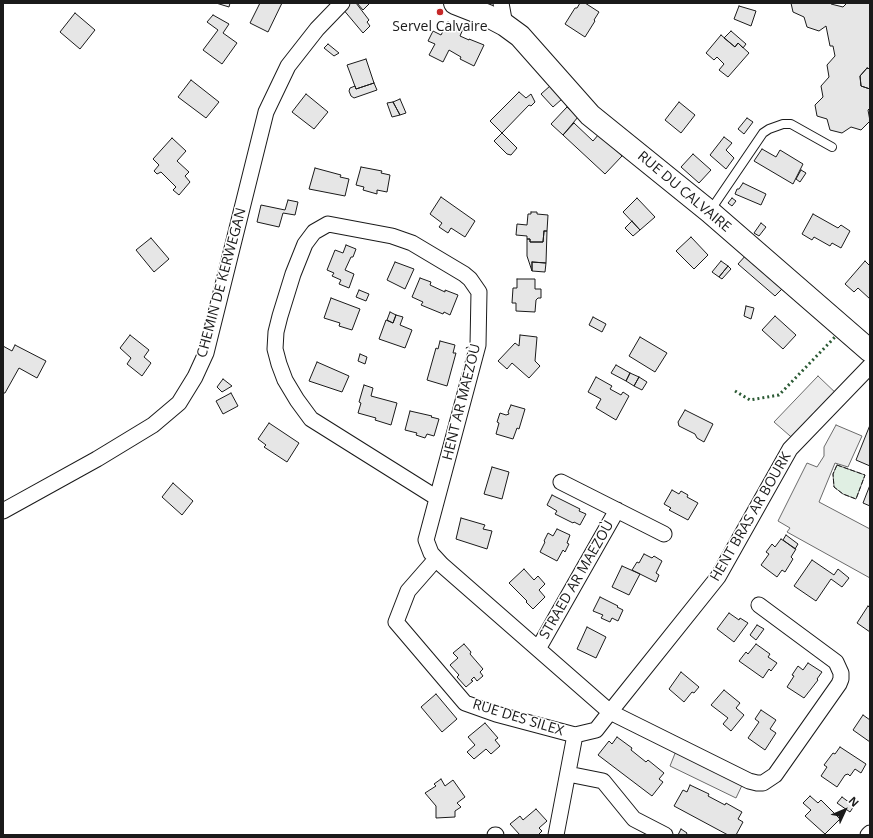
<!DOCTYPE html>
<meta charset="utf-8">
<style>
body{margin:0}
#map{position:relative;width:873px;height:838px;overflow:hidden;background:#fff;font-family:"Open Sans",sans-serif}
canvas{display:block}
.frame{position:absolute;inset:0;border:4px solid #1a1a1a;pointer-events:none}
.north{position:absolute;left:825px;top:790px;width:40px;height:40px;-webkit-text-stroke:3px #fff;paint-order:stroke;rotate:46deg;font-size:11px;font-weight:700;line-height:16px;text-align:center;color:#1a1a1a}
.north::after{content:'';display:block;margin:auto;width:14px;height:18px;background:#1a1a1a;clip-path:polygon(50% 0,100% 100%,50% 72%,0 100%)}
</style>
<div id="map">
<canvas width="873" height="838"></canvas>
<div class="frame"></div>
<div class="north">N</div>
</div>
<script>
const ctx = document.querySelector('canvas').getContext('2d');
ctx.lineJoin = 'round';
function paint(path, color) { ctx.fillStyle = color; ctx.fill(path, 'evenodd'); }
const shape = rows => new Path2D(rows.map(r => 'M' + r).join(''));
function strokePath(path, color, width, dash) { ctx.strokeStyle = color; ctx.lineWidth = width; ctx.lineCap = dash ? 'butt' : 'round'; ctx.setLineDash(dash || []); ctx.stroke(path); }
function drawText(font, color, halo, rows, align = 'center') {
  ctx.font = font + ' "Open Sans",sans-serif'; ctx.lineWidth = 3; ctx.setLineDash([]); ctx.textBaseline = 'middle'; ctx.strokeStyle = halo; ctx.fillStyle = color; for (const [text, x, y, turn = 0] of rows) {
    ctx.save(); ctx.translate(x, y); ctx.rotate((+turn || 0) * Math.PI / 180); ctx.textAlign = isNaN(turn) ? turn : align; if (halo) ctx.strokeText(text, 0, 0); ctx.fillText(text, 0, 0); ctx.restore();
  }
}
const green = shape([
 [837,465,865,475,856,499,843,494,834,487,833,474,837,465]
]);
const parking = shape([
 [818,376,840,397,797,442,774,422,818,376],
 [836,425,862,436,848,467,835,463,819,502,870,529,870,578,787,532,790,528,778,521,807,463,817,467,824,456,824,447,836,425],
 [678,746,745,779,736,798,670,766,678,746]
]);
const building = shape([
 [216,3,230,3,229,7,216,3],
 [260,3,282,3,268,32,250,23,260,3],
 [348,3,356,3,369,20,367,22,370,26,363,33,342,8,348,3],
 [357,3,369,3,369,4,363,10,357,3],
 [580,3,585,3,599,12,594,20,595,21,585,37,565,24,575,8,577,8,580,3],
 [791,3,832,3,831,4,843,7,847,3,870,3,870,69,867,68,860,76,861,86,870,89,870,108,868,110,870,121,861,130,851,127,842,133,830,130,827,119,817,116,815,105,823,97,821,86,829,77,827,65,835,56,833,46,830,46,826,26,819,31,807,27,804,17,793,12,791,3],
 [739,6,756,11,751,26,734,19,739,6],
 [75,13,95,30,80,49,60,32,75,13],
 [213,15,229,24,223,33,237,43,222,64,203,50,218,30,207,22,213,15],
 [448,22,463,29,460,36,469,40,469,39,484,45,474,66,460,59,461,57,449,50,443,62,429,55,435,44,428,41,433,31,441,35,448,22],
 [731,31,746,44,743,48,738,43,735,47,724,38,731,31],
 [721,35,735,47,738,43,749,53,728,77,719,70,724,64,717,57,714,60,706,53,721,35],
 [328,44,339,53,334,56,324,48,328,44],
 [366,59,374,83,356,89,347,65,366,59],
 [867,68,870,69,870,89,861,86,860,76,867,68],
 [191,80,219,102,206,118,178,97,191,80],
 [374,83,377,90,354,98,351,96,349,91,350,88,355,86,356,89,374,83],
 [550,86,562,99,553,107,541,94,550,86],
 [519,92,526,98,531,94,535,102,531,106,529,105,502,133,490,121,519,92],
 [306,94,328,112,314,129,292,112,306,94],
 [400,99,406,113,400,115,393,102,400,99],
 [393,102,400,115,392,117,387,103,393,102],
 [679,102,695,115,681,133,665,120,679,102],
 [567,107,578,117,563,135,551,124,567,107],
 [747,118,753,122,744,134,738,129,747,118],
 [574,123,593,141,599,134,622,156,605,174,563,135,574,123],
 [502,133,517,148,511,155,507,154,494,141,502,133],
 [724,137,732,143,726,150,734,158,726,169,710,155,724,137],
 [172,138,186,151,177,161,189,172,185,176,190,182,179,195,173,190,176,187,161,172,157,174,154,171,159,165,153,159,172,138],
 [762,149,776,157,780,150,803,164,793,184,754,161,762,149],
 [693,154,711,170,699,183,681,167,693,154],
 [361,167,382,171,381,173,390,175,387,192,377,190,377,194,363,190,364,187,356,185,361,167],
 [315,168,341,175,340,177,349,179,345,196,309,189,315,168],
 [801,170,806,173,800,182,796,179,801,170],
 [743,183,766,194,761,205,735,194,737,189,739,189,743,183],
 [441,197,475,221,465,237,451,228,448,233,439,227,442,223,430,214,441,197],
 [637,198,655,217,640,230,623,212,637,198],
 [732,198,736,201,732,206,728,203,732,198],
 [288,200,298,202,295,215,283,213,279,227,257,222,261,205,285,210,288,200],
 [531,212,537,212,537,214,548,215,547,231,544,231,543,242,530,242,530,239,527,239,527,236,516,235,517,224,527,225,528,214,531,214,531,212],
 [813,214,838,228,841,225,850,231,841,248,832,243,830,246,814,237,812,240,802,234,813,214],
 [632,221,640,230,633,236,625,228,632,221],
 [761,223,766,227,759,236,754,233,761,223],
 [544,231,547,231,546,263,532,262,532,271,527,256,527,239,530,239,530,242,543,242,544,231],
 [691,237,708,255,694,269,676,251,691,237],
 [151,238,169,259,154,272,136,250,151,238],
 [346,245,356,249,353,257,351,257,345,270,354,274,349,288,339,284,341,280,332,276,334,273,327,270,335,250,343,253,346,245],
 [747,254,783,288,775,296,738,264,747,254],
 [721,261,728,266,719,277,712,272,721,261],
 [865,261,870,266,870,299,858,288,854,292,845,284,865,261],
 [395,262,414,269,405,289,387,280,395,262],
 [532,262,546,263,545,272,532,271,532,262],
 [728,266,731,269,722,279,719,277,728,266],
 [420,278,431,282,430,285,445,292,445,290,458,295,450,315,444,312,443,314,421,305,423,302,412,297,420,278],
 [517,279,535,279,535,289,541,289,541,298,538,298,536,300,535,312,516,311,516,303,512,303,513,288,517,288,517,279],
 [359,290,369,294,366,301,356,297,359,290],
 [331,298,360,309,352,330,339,326,340,323,324,318,331,298],
 [746,306,754,308,751,319,744,316,746,306],
 [390,312,396,315,393,323,387,320,390,312],
 [396,315,403,317,400,325,412,330,405,348,379,339,386,320,393,323,396,315],
 [775,316,796,335,783,349,762,330,775,316],
 [593,317,606,324,602,332,589,325,593,317],
 [130,335,149,350,144,357,151,363,142,376,127,364,131,358,120,348,130,335],
 [520,335,537,337,535,361,540,366,529,378,512,363,507,369,498,361,515,343,519,346,520,335],
 [640,337,667,353,655,372,629,356,640,337],
 [440,341,455,345,453,353,456,353,447,386,427,380,436,348,438,349,440,341],
 [15,345,46,361,37,378,19,368,5,393,3,393,3,346,12,351,15,345],
 [360,354,367,357,365,364,358,361,360,354],
 [317,362,349,376,342,392,309,381,317,362],
 [616,365,630,373,626,381,611,373,616,365],
 [630,373,639,377,634,386,626,381,630,373],
 [596,377,612,386,610,389,621,395,623,392,629,396,616,420,596,408,601,399,588,392,596,377],
 [639,377,647,382,642,390,634,386,639,377],
 [223,379,232,386,222,392,217,387,223,379],
 [364,385,373,388,371,396,397,403,391,425,375,420,376,418,358,413,361,403,359,402,364,385],
 [231,393,238,406,223,414,216,401,231,393],
 [511,405,525,409,519,429,517,428,513,439,496,434,499,423,497,422,500,413,506,415,509,414,508,412,511,405],
 [685,410,713,424,704,442,697,438,695,434,679,426,678,422,685,410],
 [410,411,432,416,431,417,439,419,434,436,427,434,425,438,416,435,417,433,405,430,410,411],
 [269,423,299,443,287,462,264,447,266,445,258,439,269,423],
 [870,425,870,466,856,460,870,425],
 [492,467,509,472,502,499,484,494,492,467],
 [173,483,193,501,182,515,162,497,173,483],
 [870,485,870,506,863,503,870,485],
 [672,490,679,494,681,491,688,495,687,497,698,503,688,520,669,510,671,508,664,504,672,490],
 [552,495,580,509,579,511,586,514,580,525,574,522,573,523,555,514,557,511,547,505,552,495],
 [461,518,485,525,483,529,492,531,487,549,456,539,461,518],
 [557,529,570,535,567,543,569,544,565,552,563,550,557,561,540,552,545,542,544,541,548,533,553,536,557,529],
 [786,535,798,544,795,549,783,540,786,535],
 [781,539,796,549,791,557,793,559,785,572,782,570,777,577,761,565,769,554,766,552,772,544,775,547,781,539],
 [644,554,652,558,654,556,662,561,656,573,659,575,656,582,632,570,637,562,639,563,644,554],
 [812,560,834,575,838,569,849,578,842,587,831,579,816,601,794,586,812,560],
 [622,566,640,574,629,595,612,587,622,566],
 [524,569,534,580,538,576,545,584,539,590,545,597,533,609,526,602,527,601,509,583,524,569],
 [600,597,618,606,617,607,623,610,618,621,612,618,610,622,601,618,603,615,593,611,600,597],
 [868,606,870,608,870,632,857,623,868,606],
 [729,613,739,620,740,618,748,623,734,642,717,629,729,613],
 [757,625,764,629,756,640,750,635,757,625],
 [587,627,606,637,596,658,577,649,587,627],
 [464,644,471,652,470,654,483,669,480,672,483,676,477,681,474,677,471,680,473,681,466,687,457,677,459,675,450,665,458,658,453,653,464,644],
 [756,644,770,654,768,657,777,663,771,671,769,669,763,678,739,661,746,652,748,654,756,644],
 [808,663,822,672,817,679,818,680,804,698,787,687,794,676,792,675,798,666,803,670,808,663],
 [681,672,699,687,694,693,692,692,684,702,669,689,681,672],
 [724,690,740,703,736,708,744,715,731,731,723,724,728,718,711,705,724,690],
 [436,694,457,719,442,732,421,707,436,694],
 [761,710,776,720,770,729,776,733,765,750,748,738,759,722,755,719,761,710],
 [863,715,870,720,870,742,853,730,863,715],
 [485,723,498,738,495,740,500,746,491,754,486,749,474,759,467,752,475,745,468,737,485,723],
 [617,737,632,748,631,750,646,762,648,760,664,773,659,779,663,782,652,796,598,755,609,741,612,744,617,737],
 [840,747,866,764,861,773,855,769,850,776,848,774,845,775,837,787,821,776,827,767,824,765,833,753,835,754,840,747],
 [441,779,445,786,453,780,465,797,457,803,461,807,455,811,455,817,436,818,436,806,425,793,436,786,434,784,441,779],
 [690,785,709,794,708,796,725,805,726,803,742,812,738,819,743,822,736,835,728,835,674,806,683,790,687,792,690,785],
 [810,796,818,803,821,800,840,819,825,834,805,816,811,810,803,803,810,796],
 [842,797,854,806,850,812,837,803,842,797],
 [536,809,547,821,539,828,542,831,538,835,520,835,510,824,520,816,523,820,536,809],
 [681,829,687,833,686,835,678,835,681,829]
]);
const lane = shape([
 [710,211,763,133,769,129,783,124,791,124,832,147]
]);
const street = shape([
 [501,3,505,25],
 [561,482,664,534],
 [437,498,311,419,297,400,285,380,279,364,275,349,276,332,280,316,293,274,305,244,314,232,328,224,392,236,412,243,464,274,470,279,479,292,478,345,426,540,431,553,442,565,610,712,749,781,757,783,763,783,775,775,839,684,841,679,841,673,836,662,759,605],
 [3,511,97,459,153,425,179,403,195,377,206,353,266,112,288,66,317,29,342,3],
 [436,559,408,591,396,622,465,703,496,714,575,735,556,835],
 [538,649,617,510],
 [575,735,596,730,610,712,718,577,790,449,870,366],
 [568,774,603,781,634,819,665,835],
 [495,835,496,835],
 [868,835,870,833]
]);
const secondary = shape([
 [455,3,488,16,505,25,520,36,590,115,710,212,870,351]
]);
const hedge = shape([
 [735,391,750,400,779,395,835,337]
]);
const fence = shape([
 [837,465,865,475,856,499,843,494,834,487,833,474,837,465]
]);
const markers = [
 [440,12,4,"#c62828"]
];
const poiNames = [
 ["Servel Calvaire",440,27]
];
const streetNames = [
 ["RUE DU CALVAIRE",684,192,40],
 ["CHEMIN DE KERWEGAN",222,283,-75],
 ["HENT AR MAEZOÙ",462,402,-76],
 ["HENT BRAS AR BOURK",751,517,-60],
 ["STRAED AR MAEZOÙ",577,580,-60],
 ["RUE DES SILEX",518,718,17]
];
paint(green, '#e0efe3');
strokePath(green, '#6a6a6a', 1);
paint(parking, '#ededed');
strokePath(parking, '#6a6a6a', 1);
paint(building, '#e6e6e6');
strokePath(building, '#1a1a1a', 1);
strokePath(lane, '#1a1a1a', 10);
strokePath(street, '#1a1a1a', 17);
strokePath(secondary, '#1a1a1a', 24);
strokePath(lane, '#fff', 8);
strokePath(street, '#fff', 15);
strokePath(secondary, '#fff', 22);
strokePath(hedge, '#2b5a34', 3, [2, 3]);
strokePath(fence, '#1a1a1a', 1, [5, 2]);
for (const [x, y, r, color] of markers) { const dot = new Path2D(); dot.arc(x, y, r, 0, 2 * Math.PI); ctx.fillStyle = color; ctx.fill(dot); strokePath(dot, '#fff', 1.5); }
drawText('14px', '#1a1a1a', '#fff', poiNames);
drawText('14px', '#1a1a1a', '#fff', streetNames);
</script>
